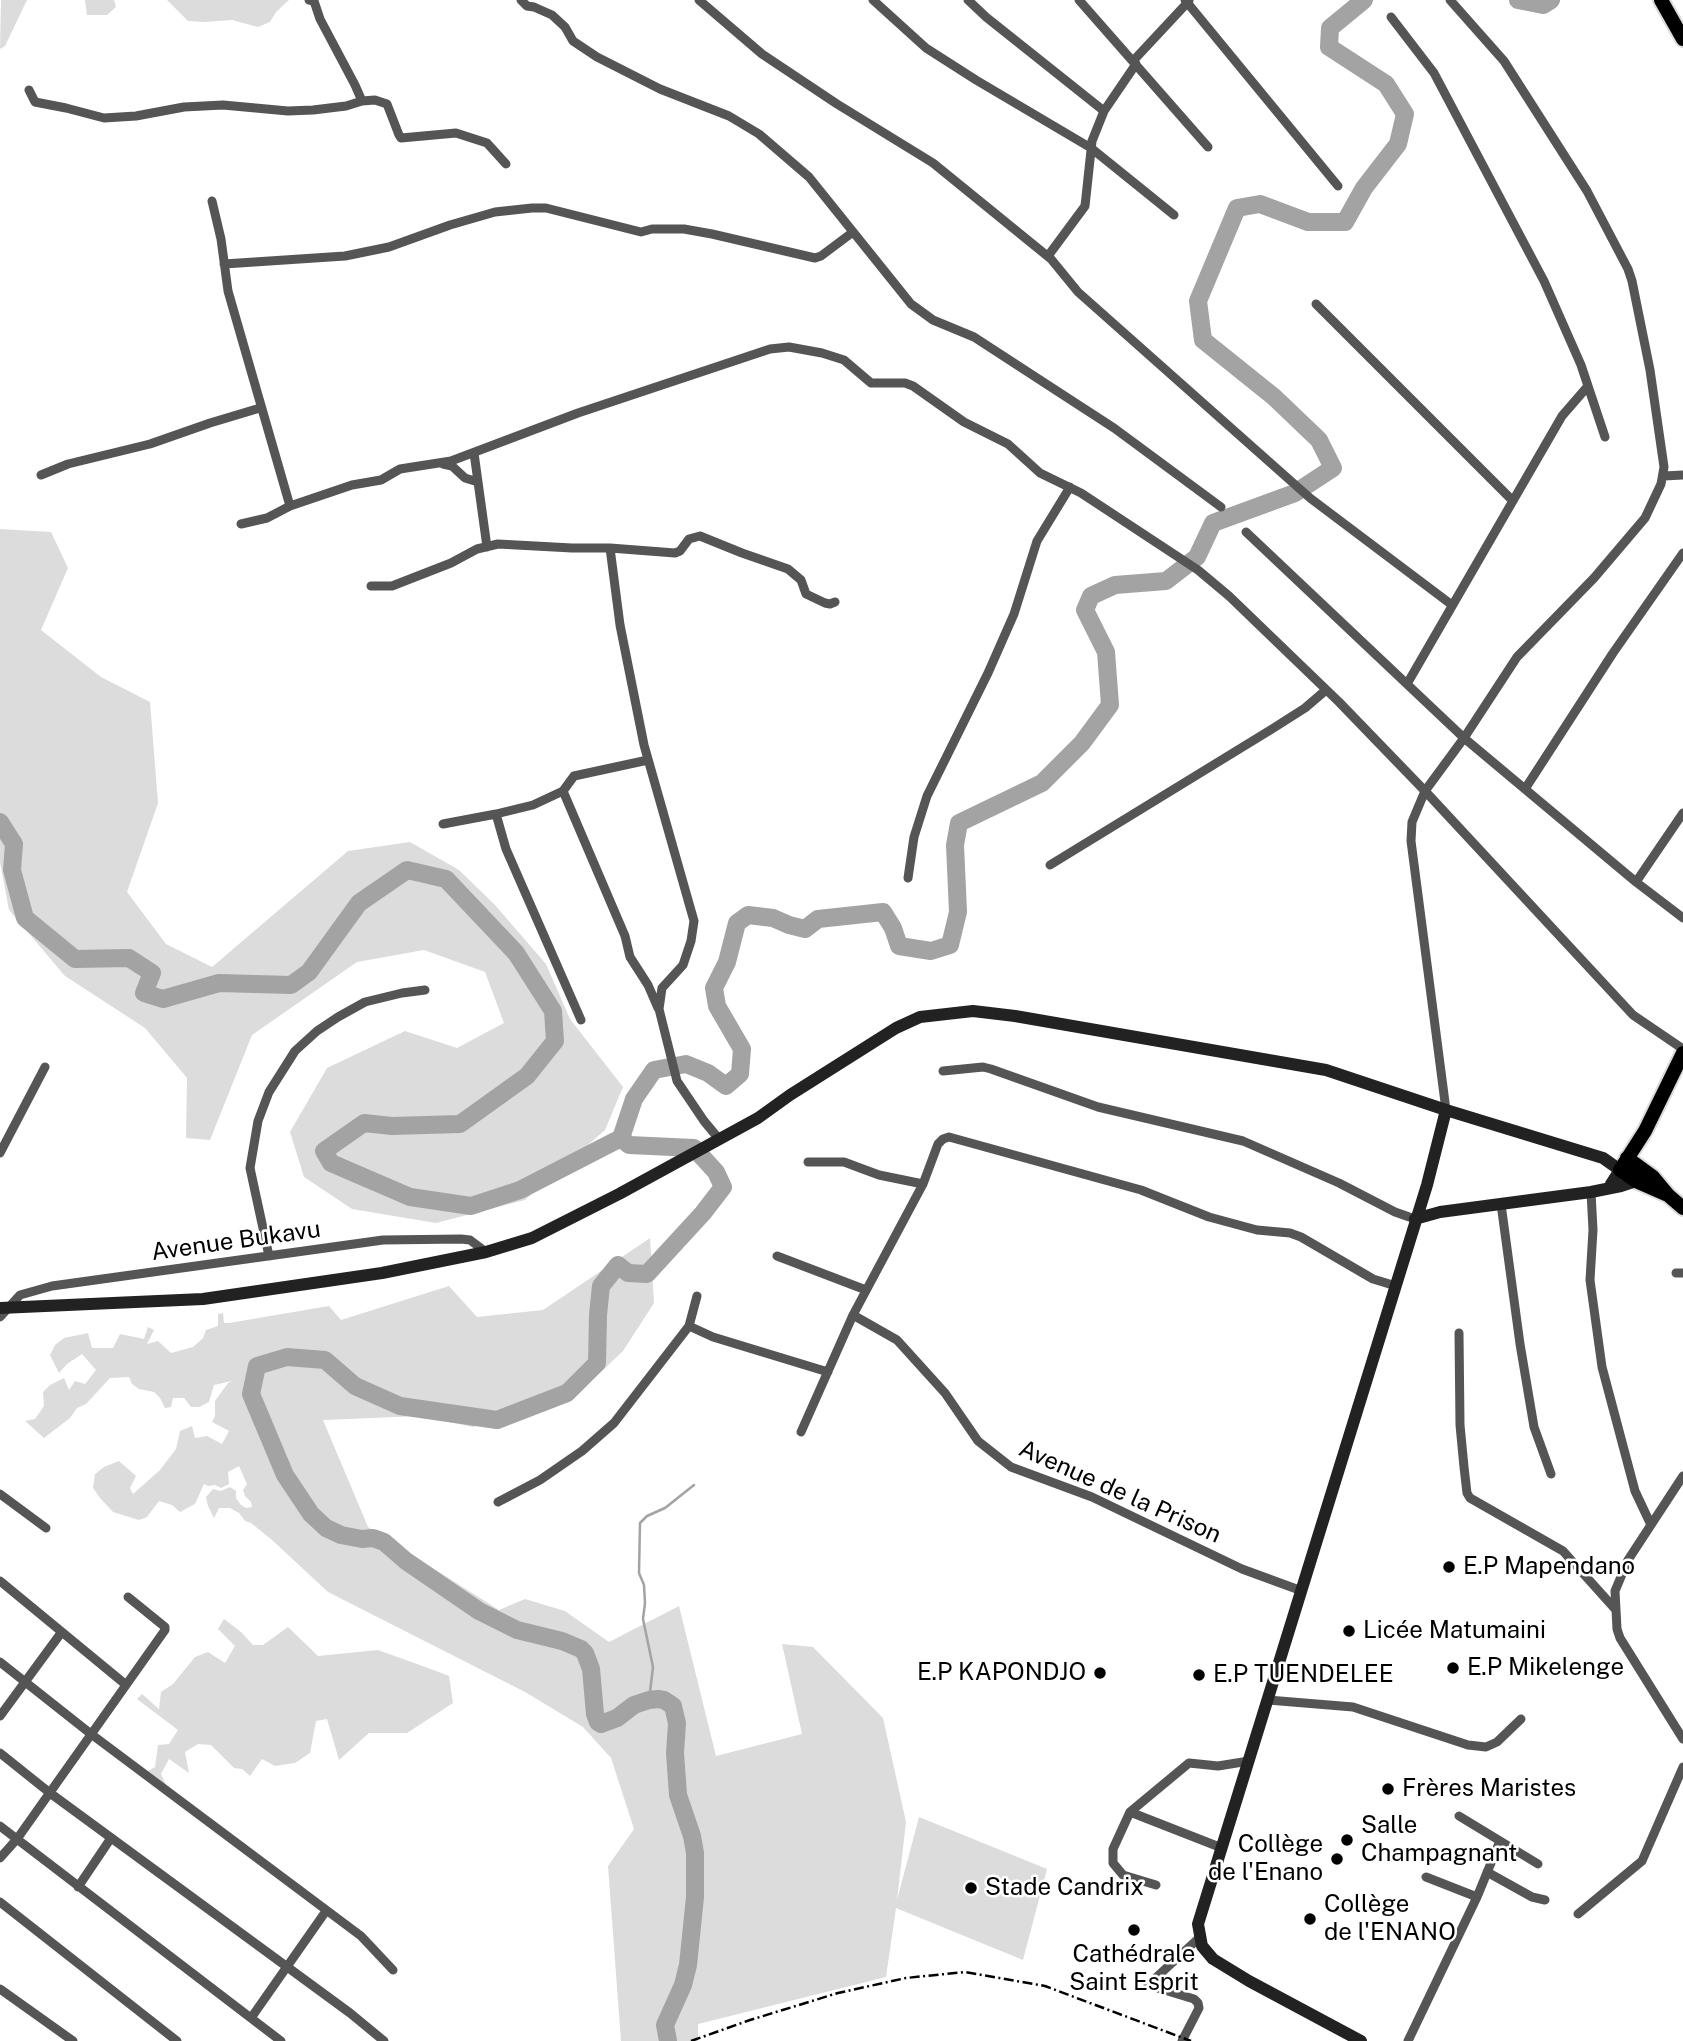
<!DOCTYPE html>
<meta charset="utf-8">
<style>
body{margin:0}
canvas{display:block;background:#fff}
</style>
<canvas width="1683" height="2041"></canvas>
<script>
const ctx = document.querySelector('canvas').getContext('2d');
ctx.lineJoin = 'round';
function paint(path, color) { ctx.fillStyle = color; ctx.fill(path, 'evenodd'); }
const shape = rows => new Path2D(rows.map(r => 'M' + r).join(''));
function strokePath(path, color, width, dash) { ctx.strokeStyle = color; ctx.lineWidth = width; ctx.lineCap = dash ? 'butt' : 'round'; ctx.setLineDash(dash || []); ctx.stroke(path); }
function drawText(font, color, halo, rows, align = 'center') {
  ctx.font = font + ' "Public Sans",sans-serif'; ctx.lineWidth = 5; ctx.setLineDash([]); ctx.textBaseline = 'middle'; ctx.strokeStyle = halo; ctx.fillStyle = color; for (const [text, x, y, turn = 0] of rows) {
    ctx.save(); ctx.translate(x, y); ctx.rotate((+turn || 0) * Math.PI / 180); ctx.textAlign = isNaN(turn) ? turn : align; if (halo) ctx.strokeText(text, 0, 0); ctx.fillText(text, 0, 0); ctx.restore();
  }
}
const green = shape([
 [1,0,27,0,5,46,0,49],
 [85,0,114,0,116,7,107,15,87,15],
 [167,0,289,0,276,12,270,22,258,27,232,20,204,22,188,21],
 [0,529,51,532,68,568,41,630,101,677,150,702,158,803,127,892,166,944,212,967,348,851,410,842,459,870,495,905,546,964,570,1019,623,1087,605,1130,525,1200,436,1223,352,1209,304,1177,290,1132,327,1068,405,1031,457,1048,504,1023,485,972,424,950,357,962,252,1035,210,1140,186,1138,187,1078,145,1028,65,976,9,910,0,862],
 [650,1238,654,1303,623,1351,579,1393,473,1427,420,1416,323,1420,368,1527,499,1610,525,1599,565,1611,609,1642,679,1606,716,1756,802,1734,782,1644,813,1647,883,1718,906,1822,897,1900,919,1817,1047,1869,1023,1960,896,1908,886,1977,698,2024,698,2041,621,2041,608,1866,634,1829,611,1758,583,1727,525,1692,328,1592,272,1540,251,1523,245,1521,239,1513,230,1508,219,1508,214,1518,208,1506,206,1497,213,1489,221,1491,230,1487,236,1491,236,1498,241,1505,246,1508,252,1507,251,1502,245,1496,243,1490,247,1484,239,1466,228,1472,229,1484,221,1488,215,1485,208,1486,204,1484,195,1504,180,1512,172,1505,159,1501,147,1517,139,1520,113,1512,100,1498,93,1488,95,1474,104,1467,119,1461,136,1476,130,1488,133,1494,160,1470,176,1449,180,1431,192,1426,195,1438,207,1436,222,1444,229,1431,212,1422,215,1416,215,1401,228,1383,232,1381,214,1385,209,1402,199,1407,191,1407,184,1398,173,1398,171,1407,165,1408,160,1398,154,1392,139,1389,132,1384,129,1377,110,1378,86,1404,77,1408,70,1418,44,1438,25,1421,35,1419,44,1406,43,1392,50,1385,64,1378,69,1390,75,1381,85,1384,96,1370,82,1354,67,1364,59,1373,50,1355,55,1345,64,1338,88,1333,92,1348,113,1348,120,1334,144,1339,148,1327,154,1330,147,1344,158,1341,171,1353,193,1347,203,1338,206,1330,218,1326,218,1314,223,1313,224,1323,229,1323,329,1306,341,1320,449,1286,477,1317,543,1310],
 [224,1619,241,1632,253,1645,263,1645,288,1627,318,1656,378,1650,428,1668,449,1676,453,1703,407,1733,369,1733,339,1760,327,1719,316,1721,310,1753,295,1763,275,1766,262,1759,250,1776,242,1769,234,1768,211,1745,198,1744,185,1752,189,1773,169,1759,161,1774,166,1785,148,1771,155,1767,158,1745,169,1744,178,1730,137,1699,142,1694,159,1709,161,1692,173,1684,195,1657,208,1652,225,1663,235,1646,218,1629]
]);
const stream = shape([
 [649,1700,653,1667,643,1619,645,1603,644,1585,639,1573,640,1523,647,1516,665,1508,694,1485]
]);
const river = shape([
 [1518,0,1543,5,1551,0],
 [0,822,14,844,12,870,25,918,75,959,129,958,152,973,144,993,163,999,219,983,291,985,309,972,359,903,407,870,446,879,516,953,553,1011,555,1041,527,1076,460,1124,392,1126,364,1123,324,1151,331,1163,410,1197,471,1206,520,1190,621,1138],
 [668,2041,665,2025,683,1985,688,1965,695,1897,695,1853,692,1836,678,1795,675,1753,677,1723,673,1706,664,1700,658,1699,649,1700,634,1705,617,1718,601,1724,598,1722,595,1714,591,1669,585,1653,581,1649,562,1641,517,1630,479,1611,406,1561,384,1542,373,1538,362,1539,341,1535,326,1528,311,1514,285,1475,251,1394,257,1366,287,1357,325,1360,355,1386,400,1406,497,1420,567,1393,597,1363,598,1315,601,1286,618,1265,628,1273,647,1274,703,1213,723,1187,716,1172,694,1148,629,1145,621,1138,634,1099,654,1070,686,1064,708,1073,726,1086,740,1074,742,1049,717,1006,714,988,727,962,737,923,748,915,773,918,789,925,805,929,818,919,883,912,893,928,899,946,931,951,950,945,958,912,955,845,959,823,1042,783,1082,743,1110,705,1106,652,1085,610,1091,596,1115,585,1166,581,1197,557,1213,523,1295,493,1333,468,1319,440,1274,397,1203,340,1198,301,1237,208,1260,204,1308,222,1345,222,1364,188,1398,144,1405,114,1386,84,1329,47,1330,28,1364,0]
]);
const street = shape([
 [309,0,314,1,320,19,355,85,362,101],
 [521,0,527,6,534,7,552,15,565,27,573,41,597,57,660,89,729,116,759,134,809,177,911,304,933,320,974,337,1077,404,1114,428,1221,507],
 [699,0,762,54,837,104,933,163,1051,259,1078,292,1310,498,1452,605],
 [873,0,926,48,976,80,1091,148,1174,215],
 [968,0,986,17,1104,111],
 [1079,0,1208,147],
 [1185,0,1338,186],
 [1391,17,1434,73,1544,281,1581,365,1605,437],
 [1133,61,1189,1],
 [29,90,35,102,66,108,104,118,136,116,184,107,223,105,288,111,313,110,346,106,362,101,375,100,387,104,399,135,401,138,456,133,487,143,506,164],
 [212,201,221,239,228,291,290,506],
 [1048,256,1085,206,1092,141,1104,111,1136,64],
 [224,264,345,256,389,247,450,225,495,212,532,208,546,208,641,232,652,229,684,229,712,234,815,258,821,256,853,232],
 [1316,304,1513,501],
 [474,453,487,547],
 [443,464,452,466,465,478,478,482],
 [41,475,68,464,150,444,210,423,260,408],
 [1664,476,1683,475],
 [241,524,267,518,290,506,352,485,381,480,400,469,451,461,578,413,770,349,789,347,822,353,844,360,871,383,905,383,913,386,964,422,1008,444,1040,473,1081,493,1198,570,1229,596,1339,702,1425,791,1633,1015,1683,1049],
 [1246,532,1464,738,1636,882,1683,918],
 [610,548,620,625,644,745,694,921,691,941,683,965,662,988,659,1009,677,1081,704,1121,719,1139],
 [371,586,392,586,451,563,477,549,498,544,572,548,610,548,675,553,680,551,689,539,700,536,742,553,788,569,801,580,806,594,825,603,830,604,835,602],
 [1407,684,1562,416,1588,386],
 [1525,789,1613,653,1683,553],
 [563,791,625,936,630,957,648,985,658,1008],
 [496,814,506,849,581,1020],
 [443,824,496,814,533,805,563,791,574,776,648,760],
 [1050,865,1272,729,1305,708,1326,690],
 [908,878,914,837,927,796,988,673,1014,614,1037,541,1070,487],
 [1636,882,1683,813],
 [943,1071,983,1067,991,1069,1098,1107,1243,1141,1339,1183,1395,1212,1415,1219],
 [1446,1110,1411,841,1412,822,1425,791,1464,738,1517,657,1594,578,1645,518,1661,484,1664,467,1650,370,1632,281,1628,269,1587,191,1504,61,1450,0],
 [0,1153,45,1067],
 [808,1162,844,1162,879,1175,923,1184],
 [1591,1192,1593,1230,1590,1280,1602,1367,1635,1491,1651,1525],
 [1501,1204,1520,1344,1534,1427,1551,1474],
 [269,1256,250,1168,258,1121,269,1092,295,1051,317,1031,338,1017,365,1002,402,993,425,990],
 [777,1256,866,1290],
 [1676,1273,1683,1273],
 [853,1315,897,1340,945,1393,978,1441,1011,1467,1092,1497,1242,1569,1302,1591],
 [0,1317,20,1295,52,1286,383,1240,461,1239,470,1240,486,1252],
 [689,1326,713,1337,828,1372],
 [1459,1333,1460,1425,1464,1467,1467,1493,1470,1498,1563,1551,1616,1610],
 [801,1432,853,1315,923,1184,938,1144,943,1139,949,1137,1141,1190,1209,1217,1257,1230,1290,1233,1301,1237,1373,1279,1396,1286],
 [1683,1476,1628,1560,1615,1591,1617,1629,1620,1638,1683,1739],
 [0,1494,46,1528],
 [498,1502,540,1480,582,1451,614,1423,689,1326,697,1296],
 [0,1581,125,1684],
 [0,1662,91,1734,361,1936,393,1970],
 [1268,1700,1353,1707,1468,1745,1486,1747,1497,1742,1521,1719],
 [0,1716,61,1633],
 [0,1753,50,1793,350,2013,384,2041],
 [1130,1812,1222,1848],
 [1459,1816,1538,1864],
 [0,1826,281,2041],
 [0,1858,17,1839,165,1630,165,1627,128,1597],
 [1487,1872,1532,1897,1545,1900],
 [1426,1877,1477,1897],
 [1156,1885,1123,1875,1113,1863,1113,1849,1130,1812,1189,1763,1218,1766,1249,1761],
 [78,1887,111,1838],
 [0,1902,177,2041],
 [1578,1914,1642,1861,1683,1767],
 [0,1989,73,2041],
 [251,2018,326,1911],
 [1182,2041,1199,2008,1198,2003,1194,1999,1148,1985,1199,1938],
 [1408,2041,1477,1897,1500,1841]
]);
const secondary = shape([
 [1415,1219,1440,1212,1591,1192,1621,1186,1636,1181],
 [0,1308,203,1299,382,1273,486,1252,532,1238,619,1194,758,1118,790,1095,896,1028,920,1017,973,1011,1015,1016,1326,1070,1446,1110,1603,1158,1620,1170,1611,1184,1610,1188],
 [1361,2041,1249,1981,1213,1959,1202,1946,1198,1924,1427,1185,1446,1110]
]);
const primary = shape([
 [1661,0,1683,39],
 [1627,1158,1653,1177,1668,1195,1683,1208],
 [1668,1195,1636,1181,1620,1170,1645,1131,1683,1053]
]);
const rail = shape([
 [691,2041,750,2020,838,1993,906,1978,965,1972,1045,1986,1191,2041]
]);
const markers = [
 [1449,1567,7,"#000"],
 [1349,1631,7,"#000"],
 [1453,1668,7,"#000"],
 [1100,1673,7,"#000"],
 [1199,1675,7,"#000"],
 [1388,1789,7,"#000"],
 [1347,1840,7,"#000"],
 [1337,1859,7,"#000"],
 [971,1888,7,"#000"],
 [1310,1919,7,"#000"],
 [1134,1930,7,"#000"]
];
const streetNames = [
 ["Avenue Bukavu",236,1241,-8],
 ["Avenue de la Prison",1120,1492,24]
];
const poiNames = [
 ["E.P Mapendano",1463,1567],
 ["Licée Matumaini",1363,1631],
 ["E.P Mikelenge",1467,1668],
 ["E.P KAPONDJO",1086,1673,"right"],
 ["E.P TUENDELEE",1213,1675],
 ["Frères Maristes",1402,1789],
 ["Salle",1361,1826],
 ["Champagnant",1361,1854],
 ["Collège",1323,1845,"right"],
 ["de l'Enano",1323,1873,"right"],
 ["Stade Candrix",985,1888],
 ["Collège",1324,1905],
 ["de l'ENANO",1324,1933],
 ["Cathédrale",1134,1955,"center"],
 ["Saint Esprit",1134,1983,"center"]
];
paint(green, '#dcdcdc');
strokePath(stream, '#a3a3a3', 2.5);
strokePath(river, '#a3a3a3', 18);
strokePath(primary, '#dbdbdb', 18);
strokePath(street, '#555', 9);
strokePath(secondary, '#222', 12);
strokePath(primary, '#000', 14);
strokePath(rail, '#000', 2.5, [10, 3.5, 2, 3.5]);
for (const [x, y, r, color] of markers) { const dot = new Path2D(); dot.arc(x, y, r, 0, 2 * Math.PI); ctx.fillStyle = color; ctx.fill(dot); strokePath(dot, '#fff', 2.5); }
drawText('24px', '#000', '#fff', streetNames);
drawText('24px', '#000', '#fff', poiNames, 'left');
</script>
